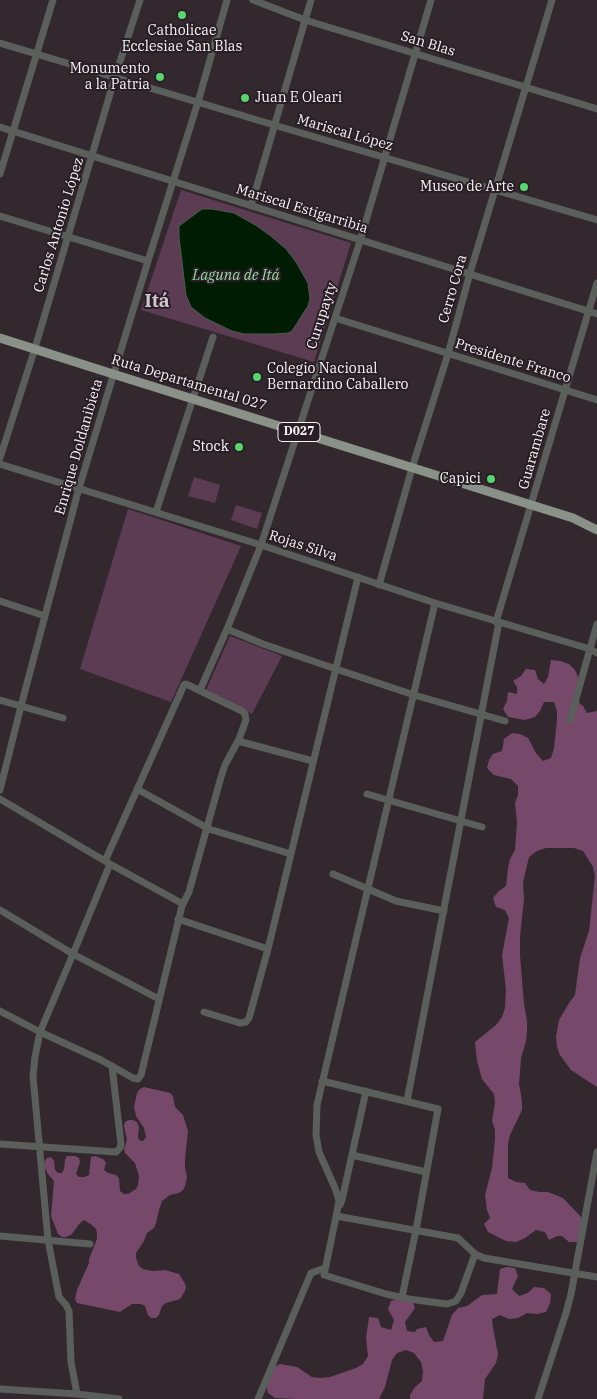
<!DOCTYPE html>
<meta charset="utf-8">
<style>
body{margin:0}
canvas{display:block;background:#32282e}
</style>
<canvas width="597" height="1399"></canvas>
<script>
const ctx = document.querySelector('canvas').getContext('2d');
ctx.lineJoin = 'round';
function paint(path, color) { ctx.fillStyle = color; ctx.fill(path, 'evenodd'); }
const shape = rows => new Path2D(rows.map(r => 'M' + r).join(''));
function strokePath(path, color, width, dash) { ctx.strokeStyle = color; ctx.lineWidth = width; ctx.lineCap = dash ? 'butt' : 'round'; ctx.setLineDash(dash || []); ctx.stroke(path); }
function drawText(font, color, halo, rows, align = 'center') {
  ctx.font = font + ' "IBM Plex Serif",serif'; ctx.lineWidth = 4; ctx.setLineDash([]); ctx.textBaseline = 'middle'; ctx.strokeStyle = halo; ctx.fillStyle = color; for (const [text, x, y, turn = 0] of rows) {
    ctx.save(); ctx.translate(x, y); ctx.rotate((+turn || 0) * Math.PI / 180); ctx.textAlign = isNaN(turn) ? turn : align; if (halo) ctx.strokeText(text, 0, 0); ctx.fillText(text, 0, 0); ctx.restore();
  }
}
const green = shape([
 [181,190,351,243,314,362,141,310],
 [194,477,220,485,215,503,188,496],
 [236,505,262,513,257,529,231,520],
 [128,509,241,546,171,702,80,669],
 [230,636,282,656,252,714,206,690]
]);
const forest = shape([
 [551,660,560,661,569,664,575,670,579,679,577,696,580,704,583,706,587,713,597,711,597,1087,571,1070,560,1055,557,1047,556,1037,559,1020,569,1003,575,995,580,958,589,931,595,876,593,867,583,851,574,848,546,848,537,851,529,857,523,882,524,899,520,937,520,955,524,1004,527,1021,527,1031,526,1041,521,1058,519,1084,522,1101,522,1110,510,1135,508,1143,508,1178,516,1182,525,1183,530,1190,539,1192,548,1192,563,1198,582,1218,578,1242,569,1242,562,1236,557,1236,549,1240,545,1232,536,1230,525,1238,516,1242,506,1241,488,1232,484,1224,490,1218,487,1210,485,1195,492,1168,495,1139,495,1130,492,1121,495,1103,494,1094,482,1079,477,1061,475,1042,496,1025,502,1017,505,1008,506,990,502,955,509,918,505,910,496,907,493,898,499,891,506,886,508,868,510,859,515,850,517,822,515,803,518,795,518,786,511,779,494,775,487,768,489,760,493,754,502,751,504,739,512,733,520,734,528,738,536,753,543,761,551,758,554,748,557,720,557,711,554,702,544,702,540,711,535,717,525,720,508,717,503,709,507,701,508,692,517,694,517,687,513,681,521,676,526,669,535,670,538,679,544,684,548,677],
 [144,1087,170,1093,173,1096,175,1107,183,1115,188,1131,185,1160,185,1168,187,1177,185,1186,183,1190,179,1193,170,1195,162,1201,159,1210,156,1223,154,1228,147,1233,144,1241,136,1253,136,1258,139,1266,143,1269,152,1271,165,1270,179,1274,184,1282,186,1286,185,1291,180,1299,166,1303,162,1306,159,1315,156,1318,151,1318,148,1315,145,1306,141,1304,132,1304,120,1312,77,1303,75,1299,77,1290,89,1263,89,1259,97,1239,97,1233,96,1229,92,1225,84,1220,80,1223,71,1235,66,1237,62,1237,58,1234,51,1216,54,1181,48,1174,44,1166,45,1161,47,1158,51,1157,54,1161,55,1170,58,1173,62,1173,64,1169,65,1160,67,1156,75,1156,79,1158,80,1162,76,1174,79,1177,85,1177,89,1175,91,1157,95,1156,103,1159,106,1163,104,1170,108,1173,116,1175,119,1178,120,1191,124,1194,128,1194,136,1189,138,1185,139,1176,135,1163,125,1153,124,1149,127,1140,124,1126,125,1122,129,1120,133,1120,137,1122,139,1127,138,1136,139,1140,143,1141,146,1137,144,1128,136,1116,134,1107,137,1093,140,1089],
 [507,1267,515,1268,518,1276,512,1289,519,1296,528,1293,534,1287,544,1288,551,1294,550,1303,546,1312,537,1314,527,1313,518,1318,509,1319,500,1315,492,1319,493,1328,498,1354,496,1363,485,1379,483,1399,410,1399,410,1395,415,1387,422,1381,423,1371,421,1362,414,1353,406,1350,397,1353,392,1360,385,1387,379,1399,296,1399,275,1398,268,1393,266,1385,272,1368,280,1364,297,1367,312,1377,321,1378,330,1377,356,1368,363,1364,368,1356,366,1338,369,1317,378,1318,381,1327,391,1330,394,1320,388,1309,391,1301,400,1298,412,1299,415,1308,405,1322,407,1331,415,1332,417,1329,426,1327,429,1335,434,1342,443,1341,452,1315,458,1308,467,1306,482,1295,497,1294,500,1269]
]);
const water = shape([
 [202,209,212,209,234,213,257,226,272,237,286,249,296,262,308,283,310,299,308,306,292,331,288,333,275,334,244,334,232,331,205,318,191,307,186,295,179,237,179,226,202,209]
]);
const minor = shape([
 [253,0,305,20,597,109],
 [0,43,274,125,597,220],
 [0,127,597,314],
 [0,174,53,0],
 [251,206,311,0],
 [0,216,148,261],
 [335,318,597,400],
 [0,458,35,348,115,77,140,0],
 [0,464,261,545,435,603,590,649,597,653],
 [156,512,213,337],
 [379,585,412,468,448,354,470,273,552,0],
 [0,601,45,616],
 [435,603,317,1105,316,1135,319,1152,335,1188,339,1200,337,1212,324,1275,386,1294,409,1299,447,1304,456,1301,461,1293,475,1254],
 [496,622,597,283],
 [227,629,263,644,336,669,414,695,505,721],
 [200,690,227,629,261,545,360,241,431,0],
 [0,700,63,718],
 [570,720,597,624],
 [238,741,313,761],
 [137,789,209,829,291,854],
 [0,790,21,706,79,488,148,261,198,102,227,0],
 [367,794,482,827],
 [0,799,110,864,183,904],
 [333,874,396,901,444,911],
 [0,910,73,954,159,999],
 [178,919,268,949],
 [0,1011,40,1032,101,1060,133,1078,138,1079,141,1075,182,906,189,892,221,777,225,765,239,739,246,720,245,714,242,711,186,684,184,685,105,861],
 [204,1012,240,1023,246,1022,249,1018,268,949,358,577],
 [322,1081,438,1109,416,1230,402,1297],
 [407,1101,499,622],
 [0,1144,116,1152,120,1148,121,1144,112,1066],
 [352,1155,426,1172],
 [340,1205,342,1200,366,1091],
 [336,1216,458,1238,475,1254,484,1258,597,1277],
 [0,1236,90,1244],
 [0,1389,77,1394,119,1399],
 [77,1394,71,1362,69,1311,66,1305,59,1297,48,1240,33,1076,35,1057,40,1032,73,954,110,864],
 [258,1399,311,1273,325,1268],
 [538,1399,566,1313,571,1294,597,1152]
]);
const major = shape([
 [0,338,113,374,573,518,597,530]
]);
const markers = [
 [182,15,5,"#59d56f"],
 [160,77,5,"#59d56f"],
 [245,98,5,"#59d56f"],
 [524,187,5,"#59d56f"],
 [257,377,5,"#59d56f"],
 [239,447,5,"#59d56f"],
 [491,479,5,"#59d56f"]
];
const shields = [
 [299,432,42]
];
const shieldNames = [
 ["D027",299,432]
];
const poiNames = [
 ["Catholicae",182,31,"center"],
 ["Ecclesiae San Blas",182,47,"center"],
 ["Monumento",150,69],
 ["a la Patria",150,85],
 ["Juan E Oleari",255,98,"left"],
 ["Museo de Arte",514,187],
 ["Colegio Nacional",267,369,"left"],
 ["Bernardino Caballero",267,385,"left"],
 ["Stock",229,447],
 ["Capici",481,479]
];
const streetNames = [
 ["San Blas",428,44,17],
 ["Mariscal López",345,133,16],
 ["Mariscal Estigarribia",302,209,17],
 ["Carlos Antonio López",59,225,-73],
 ["Cerro Cora",453,289,-74],
 ["Curupayty",322,316,-72],
 ["Presidente Franco",513,361,17],
 ["Ruta Departamental 027",189,383,17],
 ["Enrique Doldanibieta",79,447,-74],
 ["Guarambare",535,449,-74],
 ["Rojas Silva",303,546,18]
];
const waterNames = [
 ["Laguna de Itá",236,276]
];
const districtNames = [
 ["Itá",157,302]
];
paint(green, '#5b3c52');
paint(forest, '#764869');
paint(water, '#001c03');
strokePath(water, '#4b5c4c', 1);
strokePath(minor, '#5a5f5b', 7);
strokePath(major, '#899189', 9);
for (const [x, y, r, color] of markers) { const dot = new Path2D(); dot.arc(x, y, r, 0, 2 * Math.PI); ctx.fillStyle = color; ctx.fill(dot); strokePath(dot, '#281e25', 2); }
for (const [x, y, w] of shields) { const box = new Path2D(); box.roundRect(x - w / 2, y - 9.5, w, 19, 4); ctx.fillStyle = '#281e25'; ctx.fill(box); strokePath(box, '#faf3f7', 1); }
drawText('bold 12px', '#faf3f7', null, shieldNames);
drawText('14px', '#faf3f7', '#281e25', poiNames, 'right');
drawText('14px', '#faf3f7', '#281e25', streetNames);
drawText('italic 15px', '#96d99d', '#281e25', waterNames);
drawText('bold 19px', '#d2c5cd', '#281e25', districtNames);
</script>
